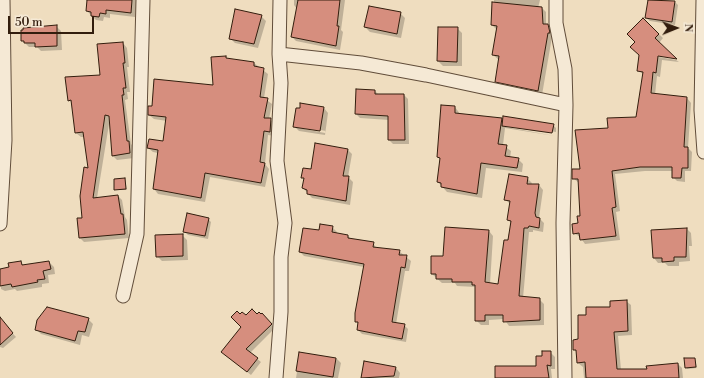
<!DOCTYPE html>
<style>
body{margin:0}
#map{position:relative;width:704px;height:378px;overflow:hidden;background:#efddbf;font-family:"Libre Bodoni",serif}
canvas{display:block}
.north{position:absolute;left:656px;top:8px;width:40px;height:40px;-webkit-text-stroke:3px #f5e9d5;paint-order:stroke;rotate:89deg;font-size:11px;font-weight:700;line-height:16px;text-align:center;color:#321d0d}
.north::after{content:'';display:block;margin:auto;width:14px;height:18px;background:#321d0d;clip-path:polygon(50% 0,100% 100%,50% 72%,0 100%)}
.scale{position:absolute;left:8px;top:16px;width:86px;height:18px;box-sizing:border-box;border:2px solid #321d0d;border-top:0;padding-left:5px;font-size:12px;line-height:14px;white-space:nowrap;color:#321d0d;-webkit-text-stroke:3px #f5e9d5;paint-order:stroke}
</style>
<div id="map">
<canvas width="704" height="378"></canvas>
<div class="north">N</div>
<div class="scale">50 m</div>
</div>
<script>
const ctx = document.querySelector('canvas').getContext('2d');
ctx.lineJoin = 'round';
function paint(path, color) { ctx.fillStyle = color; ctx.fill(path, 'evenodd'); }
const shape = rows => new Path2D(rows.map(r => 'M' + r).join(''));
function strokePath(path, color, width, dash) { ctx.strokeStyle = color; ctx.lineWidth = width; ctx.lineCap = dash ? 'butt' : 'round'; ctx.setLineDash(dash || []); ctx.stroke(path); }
const shadow = shape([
 [88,0,137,0,135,17,110,14,110,18,104,17,103,21,96,20,87,11],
 [294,0,345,0,341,30,343,32,340,50,296,41,292,37,297,9,294,5],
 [494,0,540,0,538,8,542,8,546,12,546,25,552,30,554,37,552,37,542,95,500,85,496,81,499,60,493,55,496,29,492,25],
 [649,0,675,2,678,5,675,25,650,21,646,18],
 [400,13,405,18,401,38,370,32,365,27],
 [261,16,266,21,258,48,235,43,230,38],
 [643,19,663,38,659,43,653,56,676,60,679,62,662,60,660,77,657,76,655,95,687,98,691,103,688,148,692,152,691,171,685,171,685,182,677,181,673,177,673,171,645,171,615,174,620,211,616,212,620,240,585,244,580,237,574,233,581,217,579,183,573,178,581,170,609,129,637,118,644,75,638,70,640,55,636,42],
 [56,26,61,31,62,50,41,51,37,47,29,47,22,40,35,27],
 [457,28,462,33,462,66,443,66,438,61],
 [123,43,127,48,129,67,127,67,130,92,127,92,128,99,125,100,131,144,133,146,134,158,117,160,113,156,110,118,97,198,118,196,122,200,125,217,127,220,129,238,84,242,80,238,84,219,89,169,84,137,81,137,76,133,73,104,69,100,101,75],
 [226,57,228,59,254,63,268,74,264,98,272,104,269,119,275,123,275,136,268,135,265,164,269,169,265,187,210,177,205,202,158,194,154,189,158,153,153,152,148,148,164,142,167,121,154,119,149,115,152,107,214,86],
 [375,91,379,95,404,95,408,99,409,144,393,144,389,140,389,120,360,118,356,114],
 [455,107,460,114,501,119,503,122,553,125,556,128,556,132,506,125,506,127,555,136,505,128,503,145,511,151,510,158,518,159,523,164,522,172,486,168,482,198,447,192,438,182,441,160,438,157],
 [324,108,328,113,325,135,299,131,294,126],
 [299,126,326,131,325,133,299,128],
 [347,149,352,154,348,177,353,182,350,205,312,198,303,188,305,180,302,177],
 [527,178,532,183,531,185,539,185,543,190,539,218,544,223,543,232,533,230,533,232,529,232,523,298,539,299,544,304,544,325,509,326,504,319,489,320,489,325,481,325,476,320,476,287,457,286,455,283,442,283,432,274,432,257,444,257,489,231,493,236,490,284,498,285,511,223,509,220,510,204,506,200],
 [125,179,127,190,117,190,115,189],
 [208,219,211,222,208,239,188,235,185,232],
 [332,227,337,232,336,234,348,236,351,239,373,243,377,249,399,251,411,261,409,271,405,271,396,324,404,325,408,329,406,342,362,334,358,330,359,324,356,321,364,267,304,256,300,252,320,232],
 [687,229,691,233,692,246,689,246,690,261,679,262,679,266,668,266,665,263,658,263,654,258,652,230],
 [182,235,187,240,188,260,162,261,157,256],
 [20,262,24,266,49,262,54,267,55,274,48,275,49,283,42,284,42,287,17,291,15,289,5,291,1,289,0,270,10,268],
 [626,301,631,305,632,335,618,336,621,370,648,370,678,364,682,368,683,378,584,378,583,367,578,363,577,353,574,349,579,340,587,316,611,308],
 [262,315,275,328,250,353,261,362,251,375,227,356,246,317],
 [88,319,93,324,89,337,82,335,80,345,41,334,36,329],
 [0,322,4,324,16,337,3,348,0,347],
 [550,352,555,357,555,369,551,369,552,378,496,378,537,367,543,357],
 [300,353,336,358,341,363,338,378,296,378],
 [695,359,697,368,687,369,686,367],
 [365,363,396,368,400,373,399,378,362,378]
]);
const building = shape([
 [87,0,132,0,131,13,106,10,106,14,100,13,99,17,91,16,91,12,86,11,87,0],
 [298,0,340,0,337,26,339,26,336,46,291,37,298,0],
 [648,0,675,1,672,22,645,18,648,0],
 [492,2,542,7,543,24,548,24,550,33,548,33,538,91,495,82,499,56,492,55,497,26,491,25,492,2],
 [369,6,401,12,397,34,364,27,369,6],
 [235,9,262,15,254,44,229,39,235,9],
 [643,18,659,34,655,38,677,59,658,56,656,73,653,72,651,93,687,97,684,147,688,147,688,168,682,168,681,178,672,178,672,167,640,167,612,171,616,207,612,208,616,236,580,240,579,233,573,234,572,224,578,223,577,216,580,216,578,179,572,179,572,169,580,169,575,130,608,128,607,118,636,117,643,72,637,71,639,55,630,47,635,42,627,34,643,18],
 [57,25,57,46,35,47,35,43,24,43,24,41,21,41,21,30,23,30,23,28,57,25],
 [438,27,458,27,457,62,437,61,438,27],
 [123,42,125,63,123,63,126,88,123,88,124,95,122,95,127,141,129,141,130,153,112,156,109,116,105,115,93,198,118,195,121,214,123,214,125,234,79,238,77,218,82,218,80,196,84,167,88,168,83,132,75,133,71,100,68,101,65,77,100,75,97,44,123,42],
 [226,56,226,58,254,62,254,66,264,68,260,97,268,98,264,118,271,118,270,132,264,131,260,162,265,163,261,183,205,173,201,198,153,189,158,150,147,148,149,139,163,141,166,117,148,115,148,106,152,106,154,79,213,85,211,57,226,56],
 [356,89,375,90,375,94,404,94,405,140,388,140,388,116,355,114,356,89],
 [300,103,324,107,320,131,293,127,296,108,300,108,300,103],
 [441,105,455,106,455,113,502,118,498,144,507,145,505,156,519,158,517,168,481,163,477,194,441,187,441,183,437,182,440,158,437,157,441,105],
 [503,116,554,124,552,133,502,126,503,116],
 [315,143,348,149,343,176,349,176,346,201,307,194,307,190,302,188,304,178,301,178,303,168,311,169,315,143],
 [509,174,528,177,527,184,539,184,535,213,536,217,540,218,539,228,529,226,528,228,524,228,519,296,540,298,540,320,503,322,503,315,485,315,485,321,475,321,475,285,472,285,472,282,452,282,452,279,436,279,436,274,431,274,431,256,443,256,445,227,489,230,485,282,498,284,504,240,508,240,511,221,507,220,510,201,504,200,509,174],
 [125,178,126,189,114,190,114,179,125,178],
 [187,213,209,218,205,236,183,232,187,213],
 [320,224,333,226,332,232,348,235,348,238,374,242,373,247,400,250,399,255,407,255,405,268,401,267,392,322,405,324,402,339,357,330,358,322,355,322,355,313,364,264,299,252,303,228,319,230,320,224],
 [687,228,686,257,674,257,674,261,662,262,662,258,653,258,651,230,687,228],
 [183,234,183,256,156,257,155,235,183,234],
 [21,261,22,265,49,261,51,269,43,271,45,279,37,280,38,282,12,287,11,284,0,286,0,269,9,267,8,263,21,261],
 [627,300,628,331,614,332,617,369,647,369,646,366,678,363,679,378,586,378,585,362,577,363,576,350,573,350,573,340,578,339,578,315,586,315,586,307,610,307,610,301,627,300],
 [47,307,89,318,85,332,78,331,75,341,35,330,37,320,47,307],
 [252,309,257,314,259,312,261,314,262,313,272,324,246,349,258,358,247,372,221,352,241,327,231,317,237,311,240,314,242,312,246,315,252,309],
 [0,317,13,333,0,345,0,317],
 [542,351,551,351,551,366,547,365,549,378,495,378,495,366,536,366,536,356,542,356,542,351],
 [299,352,336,358,333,377,296,371,299,352],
 [684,358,695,358,696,367,685,368,684,358],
 [364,361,396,367,394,376,361,378,364,361]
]);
const minor = shape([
 [556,0,556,23,565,69,566,105,563,223,565,378],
 [703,0,701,110,704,152],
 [279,54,361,63,426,75,566,105],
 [0,224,5,140,3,0],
 [123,296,137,234,143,0],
 [276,378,281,312,281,257,285,223,277,161,281,83,279,54,280,0]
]);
paint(shadow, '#0003');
paint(building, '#d68e7e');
strokePath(building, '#321d0d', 1);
strokePath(minor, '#614d3a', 15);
strokePath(minor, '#f5e9d5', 13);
</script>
